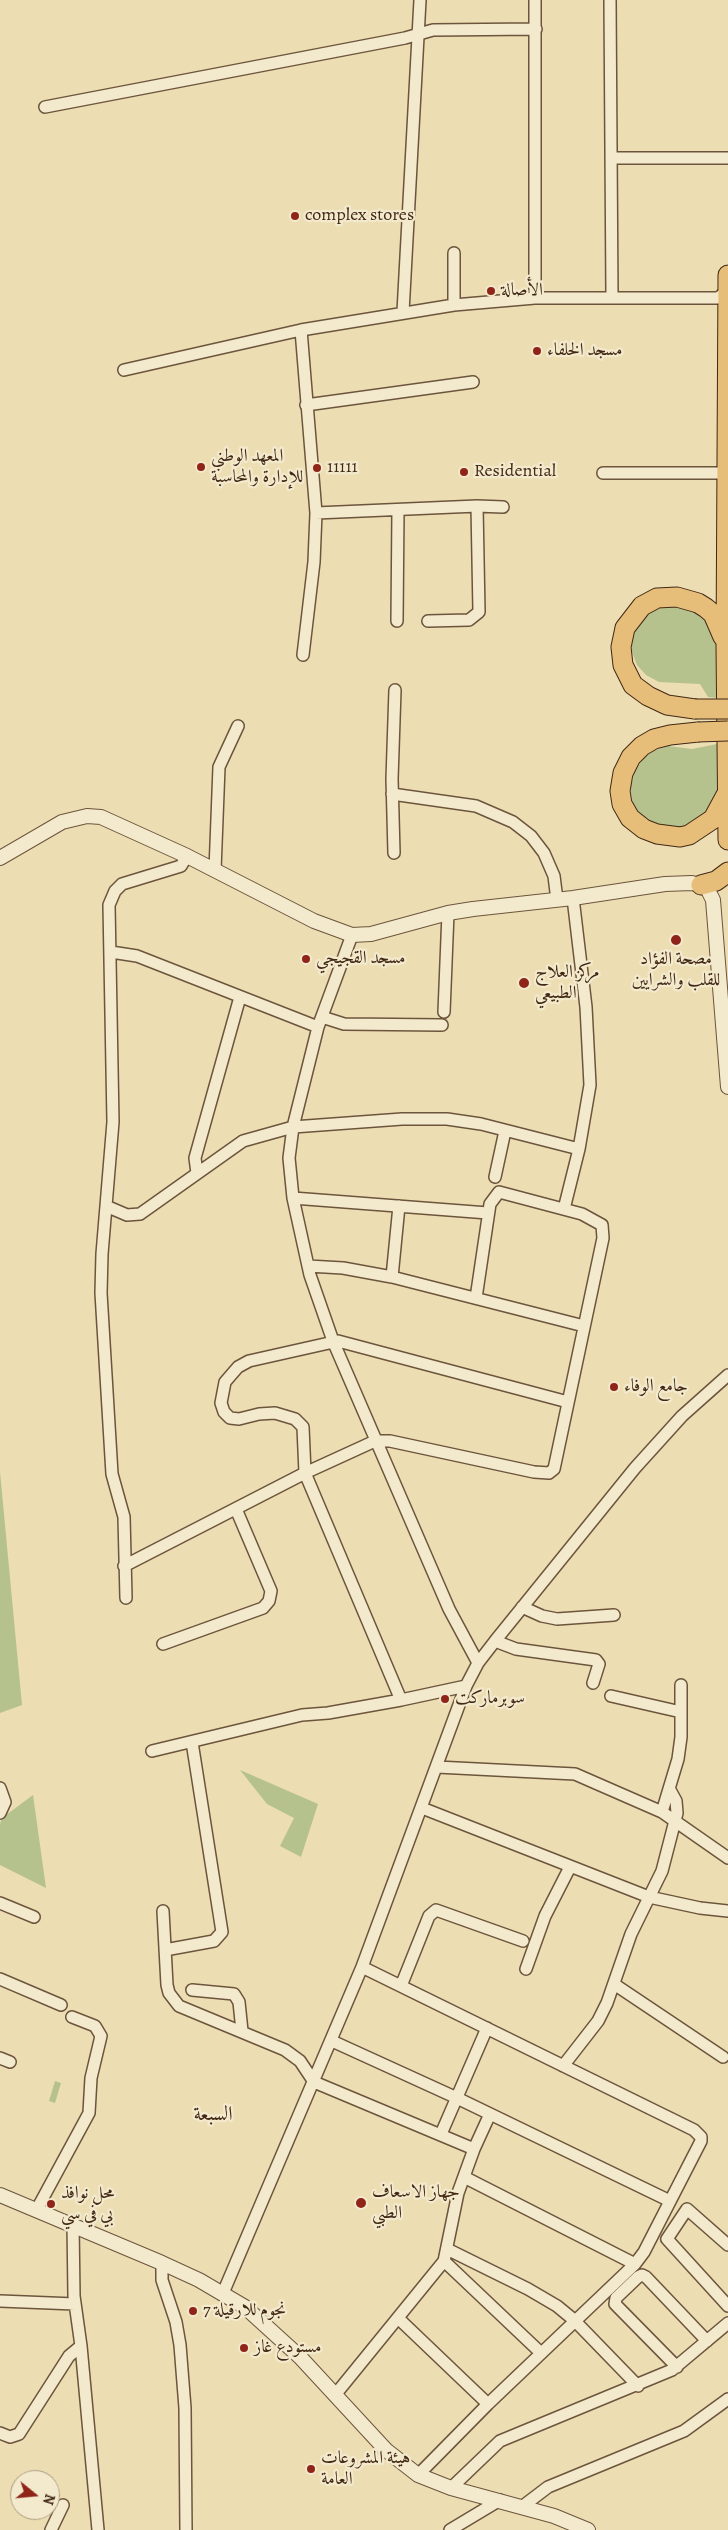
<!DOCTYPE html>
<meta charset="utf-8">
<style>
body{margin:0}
#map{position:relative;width:728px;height:2530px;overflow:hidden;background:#ecddb2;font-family:Alegreya,serif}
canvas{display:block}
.north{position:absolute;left:10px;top:2470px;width:50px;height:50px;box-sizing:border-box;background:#f3e9cd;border:1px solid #ac9c83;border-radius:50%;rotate:107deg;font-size:14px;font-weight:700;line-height:20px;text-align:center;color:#412815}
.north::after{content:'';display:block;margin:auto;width:18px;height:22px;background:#8f2418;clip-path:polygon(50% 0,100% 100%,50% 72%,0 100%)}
</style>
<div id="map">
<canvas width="728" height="2530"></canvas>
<div class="north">N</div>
</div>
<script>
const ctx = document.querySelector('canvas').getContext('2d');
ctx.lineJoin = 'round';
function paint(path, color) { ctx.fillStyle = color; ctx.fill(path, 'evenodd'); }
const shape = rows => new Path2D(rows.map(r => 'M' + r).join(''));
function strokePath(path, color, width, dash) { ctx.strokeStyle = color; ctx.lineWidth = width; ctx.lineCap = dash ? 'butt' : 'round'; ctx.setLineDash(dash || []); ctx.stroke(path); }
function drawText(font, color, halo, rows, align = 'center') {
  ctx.font = font + ' Alegreya,Amiri,serif'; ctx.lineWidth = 4.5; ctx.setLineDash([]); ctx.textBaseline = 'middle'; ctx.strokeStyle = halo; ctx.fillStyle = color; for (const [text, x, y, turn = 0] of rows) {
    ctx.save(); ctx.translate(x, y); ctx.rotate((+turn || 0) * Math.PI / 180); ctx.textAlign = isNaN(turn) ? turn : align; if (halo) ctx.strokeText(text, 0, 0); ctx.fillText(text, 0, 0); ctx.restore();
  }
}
const green = shape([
 [669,601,709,617,718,645,718,698,708,697,700,684,659,682,646,675,637,665,632,652,632,638,636,625,643,614],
 [717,744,717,791,714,806,695,827,656,829,636,811,631,798,631,784,635,771,643,759,653,751,668,746,692,749],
 [0,1472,22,1705,0,1713],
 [240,1770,318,1804,301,1857,280,1846,294,1818,267,1804],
 [33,1795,46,1888,0,1865,0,1824,2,1818],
 [55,2081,61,2083,55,2103,49,2101]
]);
const minor = shape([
 [535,0,535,298],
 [610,0,612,297],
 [45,107,405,38,433,30,536,29],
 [611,158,728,158],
 [454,253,454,305],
 [403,312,420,0],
 [301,330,316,513,314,562,303,655],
 [124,370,301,330,454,305,535,298,718,298,728,290],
 [306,405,473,382],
 [603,473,728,473],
 [316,513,477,506,503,507],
 [397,621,398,510],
 [428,621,469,620,479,612,477,506],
 [392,794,476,806,513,822,531,836,544,853,554,876,557,900],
 [394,853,392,779,395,690],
 [215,870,219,767,238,726],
 [352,935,318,1027,293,1127,289,1158,293,1198,310,1275,333,1341,449,1609,478,1663],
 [111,952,137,956,318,1027],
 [444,1012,448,913],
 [322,1017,344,1024,442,1025],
 [197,1173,195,1158,240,997],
 [495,1177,505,1131],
 [293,1198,488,1213],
 [106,1206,127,1215,140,1214,243,1141,293,1127,402,1119,447,1119,481,1124,579,1149],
 [564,1209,579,1149,590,1085,586,1007,573,898],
 [308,1266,343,1268,392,1277,584,1326],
 [392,1277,399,1206],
 [124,1566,305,1473,375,1441,390,1441,534,1472,549,1473,554,1469,603,1238,602,1225,582,1214,499,1192,490,1204,476,1298],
 [126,1598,124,1517,112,1474,101,1293,102,1254,113,1122,109,905,115,891,122,884,181,866,187,856],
 [522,1607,542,1616,557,1619,614,1615],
 [495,1641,516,1649,596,1660,599,1664,593,1683],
 [163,1644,263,1608,269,1601,271,1591,236,1509],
 [611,1696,681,1712],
 [401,1700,305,1473,303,1427,295,1419,275,1413,259,1414,239,1419,230,1418,224,1412,221,1403,225,1382,238,1367,249,1361,338,1341,568,1402],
 [152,1751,302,1715,328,1713,401,1700,466,1686],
 [437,1767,575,1774,662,1812,728,1858],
 [0,1788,5,1802,0,1813],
 [422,1808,649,1897,700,1908,728,1911],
 [662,1812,678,1759,681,1737,681,1685],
 [0,1903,34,1917],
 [163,1911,167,1985,169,1993,179,2006,285,2050,300,2061,314,2082,474,2149],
 [165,1950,214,1941,222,1932,192,1742],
 [362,1967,694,2130,701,2137,701,2141,644,2252,635,2264,488,2404,418,2475],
 [526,1969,545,1916,570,1867],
 [0,1979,61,2005],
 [614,1984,723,2057],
 [401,1986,429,1916,436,1910,523,1941],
 [192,1990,234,1994,239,2002,242,2031],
 [332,2041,457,2098,670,2201],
 [0,2058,10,2062],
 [563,2066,598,2021,607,2003,631,1934,662,1871,677,1813,676,1801,670,1790],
 [441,2134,487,2028],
 [464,2177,635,2264],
 [37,2209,89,2113,91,2078,101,2036,95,2026,72,2017],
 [728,2245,687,2209,667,2239,728,2306],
 [447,2249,528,2289,557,2306,574,2320,638,2386],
 [444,2261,541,2353],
 [162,2263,162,2280,176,2322,180,2345,185,2408,186,2530],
 [223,2293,362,1967,466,1686,478,1663,495,1641,635,1468,682,1416,728,1375],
 [0,2301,75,2304],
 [399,2319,488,2404],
 [81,2346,98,2530],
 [677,2367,615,2304,616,2298,638,2277,642,2275,646,2277,707,2341],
 [335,2395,444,2261,458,2193,474,2149,490,2114],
 [0,2433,10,2437,19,2434,69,2356,81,2346,74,2296,73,2223],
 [451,2488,500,2441,672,2370,728,2323],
 [523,2506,548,2487,684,2431,728,2399],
 [51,2530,63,2505],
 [450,2530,500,2500]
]);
const tertiary = shape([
 [0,858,62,822,87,816,101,817,187,856,314,921,352,935,371,934,448,913,473,909,573,898,665,884,692,883,701,885,707,888,713,900,728,1087],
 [0,2195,162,2263,199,2280,245,2307,300,2357,386,2450,418,2475,451,2488,554,2516,588,2530]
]);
const trunk = shape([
 [728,275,726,646,728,840],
 [695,709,667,705,648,696,633,685,623,665,621,647,625,628,642,606,657,598,677,597,698,603,706,608,713,614,723,637],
 [698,732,670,735,654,739,642,746,631,757,623,773,620,791,622,804,630,818,644,829,657,834,680,837,689,835,713,819,726,795],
 [701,885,716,881,728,872]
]);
const trunkBridge = shape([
 [695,709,728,709],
 [698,732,728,731]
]);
const markers = [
 [295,216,5,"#8f2418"],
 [491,291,5,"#8f2418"],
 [537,351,5,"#8f2418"],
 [201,467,5,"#8f2418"],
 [317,468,5,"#8f2418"],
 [464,472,5,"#8f2418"],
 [676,940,6,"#8f2418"],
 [306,959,5,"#8f2418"],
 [524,983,6,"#8f2418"],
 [614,1387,5,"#8f2418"],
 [445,1699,5,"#8f2418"],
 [361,2203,6,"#8f2418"],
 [51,2204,5,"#8f2418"],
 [193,2311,5,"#8f2418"],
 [244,2348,5,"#8f2418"],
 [311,2469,5,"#8f2418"]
];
const poiNames = [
 ["complex stores",305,216],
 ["الأصالة",501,291],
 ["مسجد الخلفاء",547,351],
 ["المعهد الوطني",211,457],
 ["للإدارة والمحاسبة",211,478],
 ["11111",327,468],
 ["Residential",474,472],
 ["مسجد القجيجي",316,959],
 ["مصحة الفؤاد",676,960,"center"],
 ["للقلب والشرايين",676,981,"center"],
 ["مركز العلاج",535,973],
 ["الطبيعي",535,994],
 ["جامع الوفاء",624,1387],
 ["سوبرماركت",455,1699],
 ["جهاز الاسعاف",372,2193],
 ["الطبي",372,2214],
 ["محل نوافذ",61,2194],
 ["بي في سي",61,2215],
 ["7 نجوم للارقيلة",203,2311],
 ["مستودع غاز",254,2348],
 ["هيئة المشروعات",321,2459],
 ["العامة",321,2480]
];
const quarterNames = [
 ["السبعة",213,2115]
];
paint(green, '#b6c28e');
strokePath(minor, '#6c553c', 14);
strokePath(tertiary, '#6c553c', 16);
strokePath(trunk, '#412815', 21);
strokePath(minor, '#f3e9cd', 11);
strokePath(tertiary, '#f3e9cd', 14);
strokePath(trunk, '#e6be79', 19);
strokePath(trunkBridge, '#412815', 21, []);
strokePath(trunkBridge, '#e6be79', 19);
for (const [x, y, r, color] of markers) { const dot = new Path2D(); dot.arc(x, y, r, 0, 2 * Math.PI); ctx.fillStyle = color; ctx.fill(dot); strokePath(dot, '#f3e9cd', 2); }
drawText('18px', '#412815', '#f3e9cd', poiNames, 'left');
drawText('20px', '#412815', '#f3e9cd', quarterNames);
</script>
